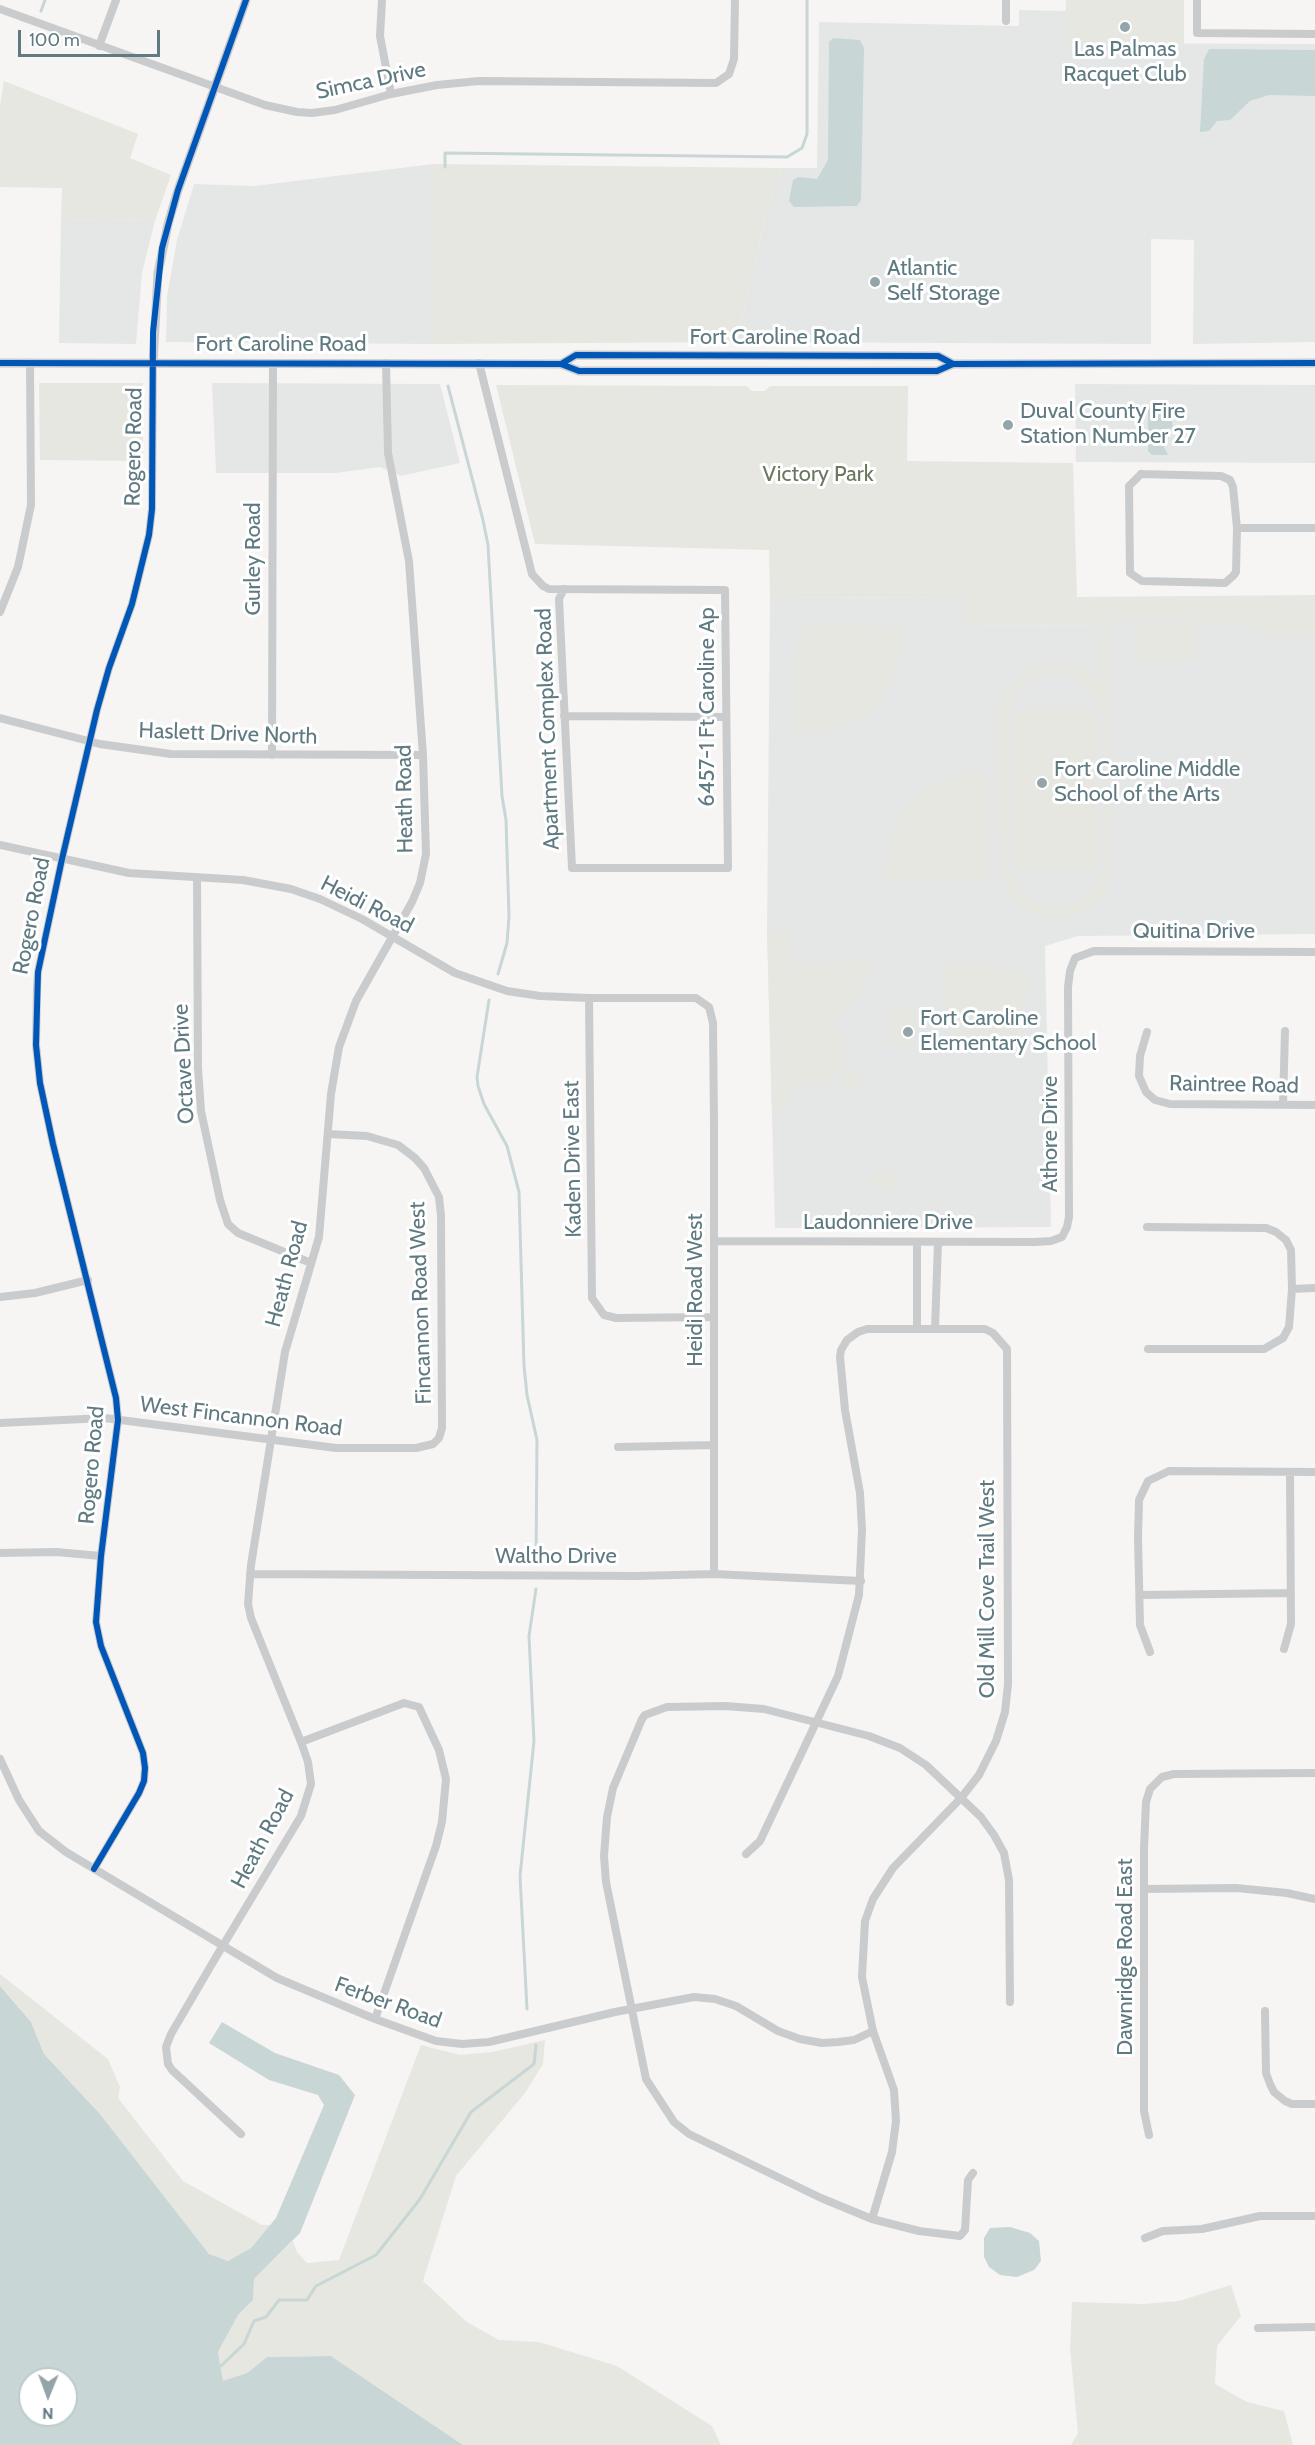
<!DOCTYPE html>
<style>
body{margin:0}
#map{position:relative;width:1315px;height:2445px;overflow:hidden;background:#f6f5f4;font-family:Cabin,sans-serif}
canvas{display:block}
.north{position:absolute;left:18px;top:2367px;width:60px;height:60px;box-sizing:border-box;background:#fff;border:2px solid #bfcacd;border-radius:50%;rotate:181deg;font-size:16px;font-weight:700;line-height:24px;text-align:center;color:#5f7a81}
.north::after{content:'';display:block;margin:auto;width:21px;height:27px;background:#94a5a9;clip-path:polygon(50% 0,100% 100%,50% 72%,0 100%)}
.scale{position:absolute;left:18px;top:30px;width:142px;height:27px;box-sizing:border-box;border:3px solid #5f7a81;border-top:0;padding-left:8px;font-size:18px;line-height:21px;white-space:nowrap;color:#5f7a81;-webkit-text-stroke:4px #fff;paint-order:stroke}
</style>
<div id="map">
<canvas width="1315" height="2445"></canvas>
<div class="north">N</div>
<div class="scale">100 m</div>
</div>
<script>
const ctx = document.querySelector('canvas').getContext('2d');
ctx.lineJoin = 'round';
function paint(path, color) { ctx.fillStyle = color; ctx.fill(path, 'evenodd'); }
const shape = rows => new Path2D(rows.map(r => 'M' + r).join(''));
function strokePath(path, color, width, dash) { ctx.strokeStyle = color; ctx.lineWidth = width; ctx.lineCap = dash ? 'butt' : 'round'; ctx.setLineDash(dash || []); ctx.stroke(path); }
function drawText(font, color, halo, rows, align = 'center') {
  ctx.font = font + ' Cabin,sans-serif'; ctx.lineWidth = 6; ctx.setLineDash([]); ctx.textBaseline = 'middle'; ctx.strokeStyle = halo; ctx.fillStyle = color; for (const [text, x, y, turn = 0] of rows) {
    ctx.save(); ctx.translate(x, y); ctx.rotate((+turn || 0) * Math.PI / 180); ctx.textAlign = isNaN(turn) ? turn : align; if (halo) ctx.strokeText(text, 0, 0); ctx.fillText(text, 0, 0); ctx.restore();
  }
}
const built = shape([
 [1019,10,1066,11,1066,43,1315,44,1315,342,1193,344,1194,240,1151,239,1151,344,737,342,765,219,782,168,817,168,819,22,1019,26],
 [433,164,433,344,166,342,167,296,177,240,194,184,254,186],
 [61,219,155,221,142,273,136,344,59,343],
 [212,383,440,384,460,463,401,476,380,467,336,473,216,473],
 [1075,384,1315,385,1315,463,1076,462],
 [770,597,965,598,965,625,1115,626,1115,619,1194,619,1198,624,1250,624,1270,636,1315,636,1315,934,1078,936,1045,946,1051,1227,775,1228,767,930]
]);
const green = shape([
 [1066,0,1184,0,1184,44,1065,43],
 [4,81,138,134,130,158,171,175,155,221,61,219,62,188,0,187,0,105],
 [433,164,782,168,765,219,737,342,433,344],
 [39,383,143,383,143,461,40,460],
 [496,385,747,386,752,391,765,391,770,386,908,386,907,461,1073,463,1077,597,1315,595,1315,636,1270,636,1250,624,1198,624,1194,619,1116,619,1115,626,964,625,964,598,770,597,769,550,535,544],
 [812,621,901,628,898,663,880,701,860,720,822,733,795,733,798,631],
 [1137,622,1193,622,1193,660,1137,661],
 [1101,629,1112,629,1111,879,1103,895,1087,909,1074,916,1060,918,1044,916,1029,911,1016,901,1005,886,999,870,998,714,1002,698,1010,685,1024,672,1040,665,1055,663,1075,665,1089,673,1101,685],
 [1052,673,1070,675,1086,685,1097,701,1102,714,1103,867,1098,882,1086,897,1069,906,1051,907,1034,902,1019,891,1010,866,1009,718,1012,702,1021,688,1037,677],
 [1014,711,1097,711,1098,869,1015,869],
 [988,772,987,875,982,882,886,882,888,847,905,808,924,789,962,774],
 [767,930,792,932,792,963,844,962,871,955,873,971,834,1025,844,1034,847,1058,827,1082,792,1089,780,1114,772,1117],
 [947,962,1024,970,1030,980,1015,1053,959,1053,954,1047,953,1026,947,1011,943,992],
 [887,1007,913,1007,913,1045,887,1045],
 [842,1069,860,1070,860,1089,841,1088],
 [895,1173,900,1182,898,1191,874,1189,872,1179,874,1174],
 [0,1974,108,2059,120,2087,118,2098,183,2181,262,2225,271,2225,251,2248,228,2261,209,2254,100,2114,44,2054,31,2022,0,1986],
 [545,2040,543,2064,525,2093,456,2176,423,2281,467,2322,499,2340,539,2342,617,2366,712,2426,721,2445,463,2445,331,2356,267,2357,247,2373,223,2382,218,2352,238,2315,253,2300,254,2279,293,2241,297,2252,307,2263,339,2260,421,2045,460,2055,492,2052],
 [1231,2285,1241,2316,1217,2346,1215,2384,1247,2402,1284,2411,1293,2445,1071,2445,1078,2433,1070,2349,1072,2302,1143,2304,1179,2301]
]);
const water = shape([
 [833,38,860,40,864,48,861,200,857,206,794,207,789,201,793,180,798,177,817,179,828,160,829,42],
 [1209,49,1315,50,1315,96,1269,95,1250,101,1230,120,1217,121,1209,131,1200,132,1204,59],
 [1151,405,1168,407,1171,412,1173,429,1164,447,1168,455,1152,455,1148,451,1148,410],
 [0,1986,31,2022,44,2054,100,2114,209,2254,228,2261,251,2248,276,2218,324,2105,318,2095,269,2080,209,2043,222,2022,275,2053,339,2075,355,2095,300,2233,254,2279,253,2300,238,2315,218,2352,223,2381,247,2373,267,2357,331,2356,463,2445,0,2445],
 [30,2379,66,2379,66,2415,30,2415],
 [1010,2227,1030,2233,1039,2241,1041,2261,1034,2270,1017,2277,1000,2275,989,2267,984,2257,984,2238,990,2228]
]);
const stream = shape([
 [41,11,45,0],
 [445,167,445,153,787,157,802,148,807,134,807,0],
 [448,386,483,520,488,545,502,796,506,820,509,916,507,943,498,974],
 [489,1000,477,1077,478,1086,484,1104,507,1146,519,1192,524,1366,527,1395,537,1440,536,1561],
 [527,2009,520,1876,534,1741,529,1636,536,1589],
 [221,2366,244,2344,254,2321,266,2317,279,2300,307,2300,316,2286,376,2255,420,2199,471,2112,534,2064,536,2045]
]);
const minor = shape([
 [382,0,380,36,391,94],
 [1197,0,1197,33,1315,34],
 [0,9,265,105,297,112,312,113,335,110,391,94,437,85,479,81,716,83,729,74,734,59,735,0],
 [1006,21,1006,0],
 [99,46,116,0],
 [479,363,532,574,543,586,549,589,725,590,728,868,572,868,559,599,564,589],
 [1141,474,1221,476,1230,480,1233,487,1237,528,1236,572,1233,576,1225,583,1142,581,1130,573,1129,486,1141,474],
 [1237,528,1315,528],
 [0,612,18,567,31,505,30,363],
 [564,716,725,717],
 [0,718,100,744,171,754,423,755],
 [272,755,273,363],
 [0,845,129,873,243,880,291,889,320,899,362,919,455,973,507,991,540,996,589,998,696,998,709,1007,713,1023,714,1123,714,1574],
 [197,878,198,1068,201,1111,220,1200,228,1224,238,1233,311,1263],
 [589,998,592,1298,604,1315,616,1318,713,1317],
 [1147,1032,1140,1056,1139,1076,1146,1092,1155,1100,1170,1104,1315,1105],
 [1283,1105,1285,1031],
 [1147,1227,1266,1228,1276,1232,1286,1240,1291,1250,1292,1289,1289,1327,1283,1338,1264,1349,1148,1349],
 [714,1241,1035,1242,1051,1241,1062,1237,1067,1227,1069,1217,1068,987,1070,971,1075,958,1094,951,1315,952],
 [917,1242,917,1329],
 [1292,1289,1315,1288],
 [0,1297,35,1293,88,1280],
 [935,1329,938,1242],
 [0,1423,105,1418,336,1448,416,1448,433,1444,439,1438,442,1428,441,1216,439,1197,424,1168,415,1158,398,1145,367,1136,328,1134],
 [618,1447,714,1445],
 [0,1553,56,1552,101,1556],
 [250,1574,637,1576,714,1574,861,1581],
 [1141,1595,1291,1593],
 [1284,1649,1291,1624,1290,1472],
 [1150,1652,1140,1625,1138,1538,1139,1500,1148,1481,1169,1471,1315,1472],
 [301,1742,404,1703,419,1707,439,1750,446,1779,442,1822,436,1846,375,2019],
 [0,1759,19,1800,39,1831,66,1852,277,1978,375,2019,436,2041,462,2044,489,2042,615,2012,694,1997,715,1999,736,2006,778,2031,800,2039,822,2043,838,2042,854,2040,873,2031],
 [746,1854,760,1841,838,1676,859,1595,862,1530,860,1493,845,1410,840,1357,841,1350,847,1340,858,1332,867,1329,985,1329,993,1333,1007,1349,1008,1684,1005,1712,996,1741,979,1775,961,1798,893,1868,873,1899,865,1921,862,1977,873,2031,894,2090,896,2121,892,2152,872,2219],
 [94,1869,139,1793,144,1781,145,1768,143,1753,101,1646,96,1622,101,1556,118,1420,116,1398,53,1144,40,1083,36,1045,37,987,38,972,62,859,97,710,109,668,132,604,149,535,152,509,153,363],
 [1144,1889,1236,1888,1287,1893,1315,1899],
 [1265,2011,1266,2073,1270,2084,1274,2092,1285,2101,1292,2104,1315,2104],
 [241,2134,172,2070,168,2064,166,2047,171,2034,216,1957,301,1816,311,1784,308,1762,301,1742,251,1618,248,1604,251,1565,285,1352,319,1237,331,1094,339,1047,356,1001,412,902,420,883,426,854,423,755,409,561,388,453,386,363],
 [1149,2135,1144,2111,1144,1848,1146,1802,1150,1789,1162,1777,1174,1774,1315,1773],
 [973,2173,968,2180,965,2230,960,2236,919,2231,872,2219,821,2198,689,2134,674,2122,646,2079,606,1882,604,1856,607,1817,613,1788,642,1719,645,1715,667,1707,725,1706,764,1709,869,1736,900,1748,926,1765,981,1817,994,1835,1004,1853,1009,1880,1010,2002],
 [1145,2238,1163,2231,1202,2229,1260,2216,1315,2216],
 [1258,2328,1315,2327]
]);
const tertiary = shape([
 [0,363,561,364,579,371,937,371,953,364,1315,363],
 [153,363,158,273,168,224,178,190,246,0],
 [561,364,576,355,938,356,953,364]
]);
const cycleway = shape([
 [0,363,561,364,579,371,937,371,953,364,1315,363],
 [561,364,576,355,938,356,953,364],
 [94,1869,139,1793,144,1781,145,1768,143,1753,101,1646,96,1622,101,1556,118,1420,116,1398,53,1144,40,1083,36,1045,38,972,62,859,97,710,109,668,132,604,149,535,152,509,153,332,162,248,178,190,246,0]
]);
const markers = [
 [1125,27,6,"#94a5a9"],
 [875,282,6,"#94a5a9"],
 [1008,425,6,"#94a5a9"],
 [1042,783,6,"#94a5a9"],
 [908,1032,6,"#94a5a9"]
];
const poiNames = [
 ["Las Palmas",1125,50,"center"],
 ["Racquet Club",1125,75,"center"],
 ["Atlantic",887,269],
 ["Self Storage",887,294],
 ["Duval County Fire",1020,412],
 ["Station Number 27",1020,437],
 ["Fort Caroline Middle",1054,770],
 ["School of the Arts",1054,795],
 ["Fort Caroline",920,1019],
 ["Elementary School",920,1044]
];
const streetNames = [
 ["Simca Drive",371,81,-12],
 ["Fort Caroline Road",775,338],
 ["Fort Caroline Road",281,345],
 ["Rogero Road",134,447,-89],
 ["Gurley Road",254,559,-90],
 ["6457-1 Ft Caroline Ap",708,707,-90],
 ["Apartment Complex Road",548,729,-92],
 ["Haslett Drive North",228,734,2],
 ["Heath Road",405,799,-91],
 ["Heidi Road",367,905,27],
 ["Rogero Road",32,916,-79],
 ["Quitina Drive",1194,932],
 ["Octave Drive",184,1064,-93],
 ["Raintree Road",1234,1085,1],
 ["Athore Drive",1051,1134,-90],
 ["Kaden Drive East",573,1159,-91],
 ["Laudonniere Drive",888,1223],
 ["Heath Road",287,1274,-75],
 ["Heidi Road West",696,1290,-90],
 ["Fincannon Road West",421,1303,-92],
 ["West Fincannon Road",241,1417,7],
 ["Rogero Road",92,1465,-85],
 ["Waltho Drive",556,1557],
 ["Old Mill Cove Trail West",988,1589,-90],
 ["Heath Road",263,1839,-62],
 ["Dawnridge Road East",1126,1957,-90],
 ["Ferber Road",388,2003,20]
];
const parkNames = [
 ["Victory Park",818,475]
];
paint(built, '#e5e7e7');
paint(green, '#e6e7e1');
paint(water, '#c8d6d6');
strokePath(stream, '#c8d6d6', 3);
strokePath(minor, '#cacbcc', 8);
strokePath(tertiary, '#cacbcc', 9);
strokePath(cycleway, '#0057b8', 6);
for (const [x, y, r, color] of markers) { const dot = new Path2D(); dot.arc(x, y, r, 0, 2 * Math.PI); ctx.fillStyle = color; ctx.fill(dot); strokePath(dot, '#fff', 2); }
drawText('22px', '#5f7a81', '#fff', poiNames, 'left');
drawText('22px', '#5f7a81', '#fff', streetNames);
drawText('22px', '#69785f', '#fff', parkNames);
</script>
